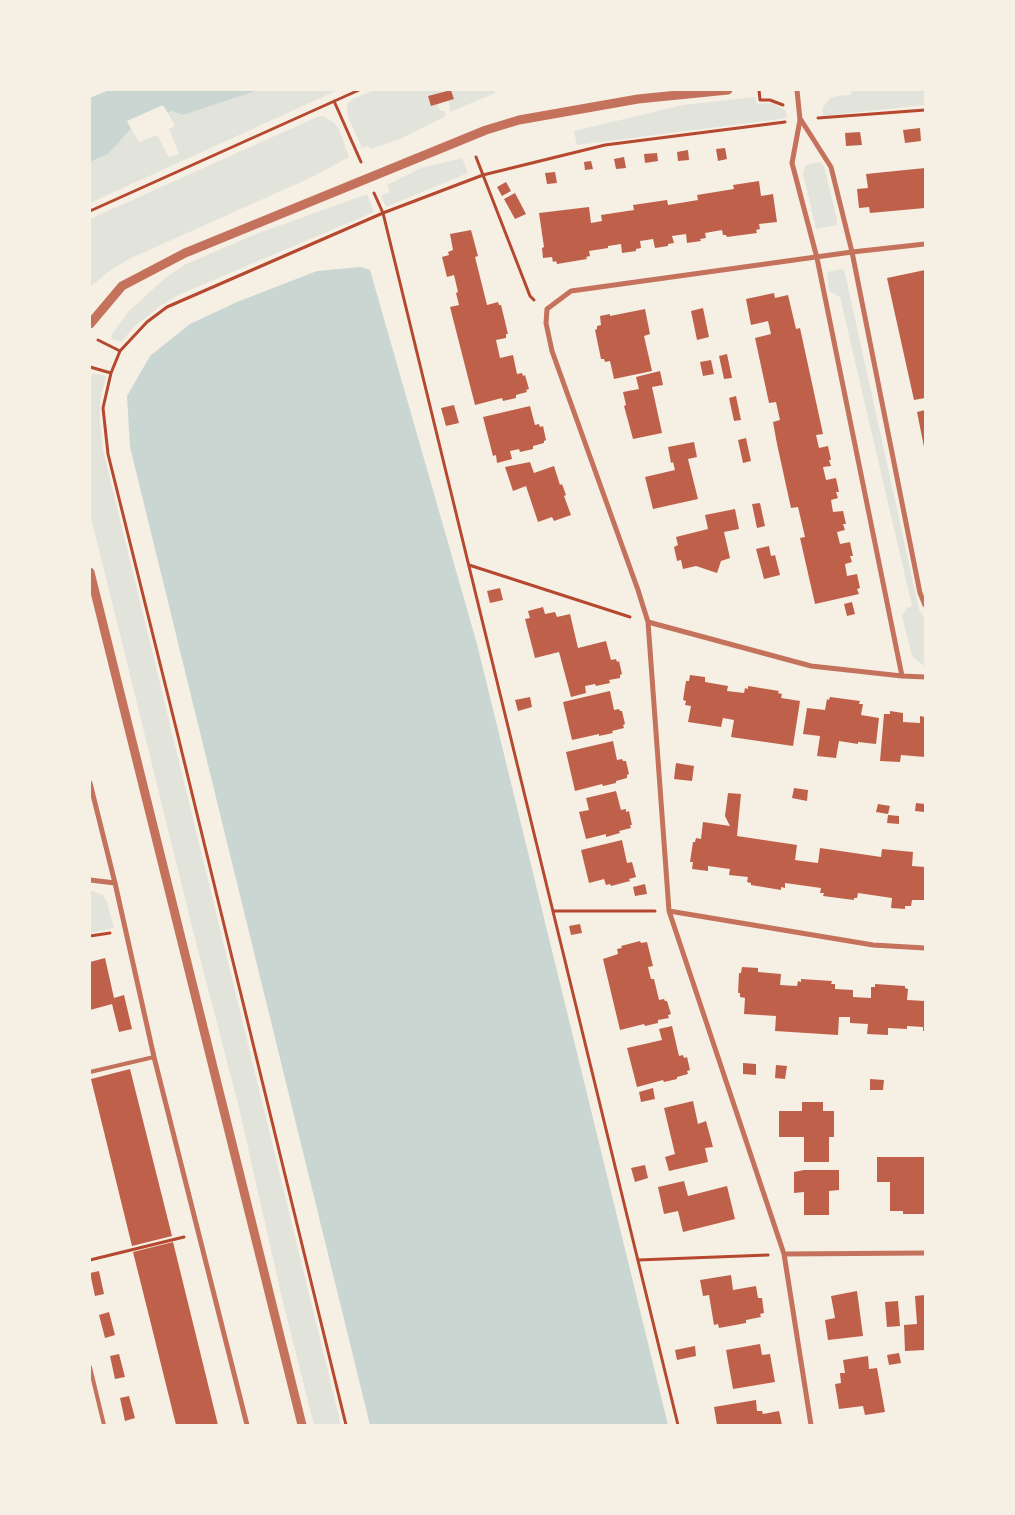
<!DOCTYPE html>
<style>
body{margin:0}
#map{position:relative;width:1015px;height:1515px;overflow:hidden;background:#f6efe4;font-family:"PT Sans",sans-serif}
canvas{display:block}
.frame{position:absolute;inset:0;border:91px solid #f6efe4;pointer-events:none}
</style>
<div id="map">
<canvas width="1015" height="1515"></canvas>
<div class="frame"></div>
</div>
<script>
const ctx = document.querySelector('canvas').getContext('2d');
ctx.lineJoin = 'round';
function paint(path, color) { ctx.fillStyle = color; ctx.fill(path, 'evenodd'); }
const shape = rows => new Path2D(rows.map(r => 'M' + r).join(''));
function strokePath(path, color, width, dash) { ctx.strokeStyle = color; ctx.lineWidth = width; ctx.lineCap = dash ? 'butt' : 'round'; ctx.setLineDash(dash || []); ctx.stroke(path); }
const green = shape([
 [259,90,338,90,90,203,90,162,108,154,131,129,139,142,157,135,169,157,179,154,169,129,175,126,168,113,172,111,183,115],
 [374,90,450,90,429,96,438,104,440,111,444,111,446,116,400,139,370,149,368,146,362,148,348,117,347,105,349,102,353,99],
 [451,90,485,90,494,91,495,93,450,112,449,101,454,99],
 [851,90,925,90,925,105,823,116,822,109,829,99,836,96,851,95],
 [755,97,757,104,773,103,785,110,787,118,577,145,574,131,683,105],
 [324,116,334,123,339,129,349,157,310,178,129,259,108,272,90,287,90,219,317,117],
 [462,158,468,173,386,207,381,196,390,192,387,185,421,168],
 [819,162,824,166,837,220,837,225,816,229,803,173,806,165],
 [367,194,374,212,178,295,159,307,135,326,121,342,112,339,111,335,129,311,165,278,186,264,256,234],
 [844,269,919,609,925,619,925,667,912,656,902,616,907,608,912,606,840,297,829,291,827,272],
 [93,373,106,376,100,402,100,421,103,450,341,1425,314,1425,282,1298,239,1108,193,931,90,513,90,383],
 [90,890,103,895,107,902,114,928,90,933]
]);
const water = shape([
 [109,90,259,90,183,115,172,111,168,113,163,105,127,121,131,129,108,154,90,162,90,98],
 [361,267,370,270,477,644,668,1425,370,1425,130,447,127,396,150,356,190,324,237,302,317,271]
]);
const building = shape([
 [451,90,454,99,431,106,428,96],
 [920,128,921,141,905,143,903,130],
 [860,132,862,145,846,146,845,133],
 [725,148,727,159,718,161,716,149],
 [688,150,689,160,678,161,677,152],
 [657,153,658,161,645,163,644,154],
 [624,157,626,168,616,169,614,159],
 [591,161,593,169,585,170,584,162],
 [925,168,925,208,870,213,869,207,859,208,857,189,868,188,866,174],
 [555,172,557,183,547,184,545,173],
 [759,181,761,196,773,194,777,222,759,224,760,229,756,230,757,233,727,237,726,235,723,235,722,230,705,233,706,238,700,239,701,241,687,243,686,234,672,236,674,243,668,244,668,246,655,248,653,239,640,241,641,248,636,249,636,251,622,253,621,244,608,246,608,248,589,251,590,256,586,257,587,259,557,264,556,261,553,262,552,257,543,258,542,248,544,247,539,213,589,207,591,223,602,221,601,215,634,210,633,205,667,200,668,205,698,200,697,195,734,189,733,185],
 [506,182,511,191,502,196,497,187],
 [515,193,526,214,515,219,504,199],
 [471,230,478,256,475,257,487,305,498,302,499,305,501,305,508,334,506,334,506,338,496,340,500,358,513,355,517,374,522,373,523,376,525,375,529,389,526,390,527,392,516,395,516,398,503,401,502,398,475,405,450,307,459,305,456,293,458,292,454,275,447,277,442,257,449,255,448,252,453,250,450,234],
 [925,270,925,398,914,400,887,278],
 [774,293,775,298,788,295,796,329,800,328,823,434,816,435,819,448,828,446,831,460,829,460,831,466,823,467,826,480,836,478,839,492,836,492,838,498,831,500,833,512,843,511,846,524,843,524,845,530,837,532,840,544,850,542,853,556,850,556,852,562,845,564,847,576,857,574,860,588,857,589,859,594,815,604,800,538,805,537,798,507,791,508,777,444,773,422,780,420,776,402,769,403,755,338,771,334,768,321,751,325,746,299],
 [703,308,709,337,697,340,691,311],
 [645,309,650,334,644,336,652,371,614,379,610,361,605,362,604,359,601,359,595,330,597,329,597,326,601,325,600,316,610,314,610,316],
 [727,354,732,378,724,379,719,356],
 [711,360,714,374,703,376,700,362],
 [660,371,663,385,652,387,662,433,633,439,624,406,626,405,623,392,639,389,636,377],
 [736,396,741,420,734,421,729,398],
 [454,405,459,423,446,426,441,408],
 [530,406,535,425,539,424,540,427,543,426,546,440,544,441,544,443,533,446,533,449,520,452,519,449,510,451,512,459,497,463,496,455,493,456,483,417],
 [925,410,925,447,924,447,917,412],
 [746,438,751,461,743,463,738,440],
 [694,442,697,457,688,459,698,499,653,509,645,477,675,470,673,462,671,463,668,447],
 [530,462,534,473,554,466,560,485,562,484,566,495,564,496,571,515,554,521,552,517,538,522,526,486,513,491,505,467],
 [760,503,765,526,757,528,752,504],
 [735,509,739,529,724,532,730,558,721,561,717,573,696,566,683,569,681,560,677,561,674,547,678,545,676,537,708,529,705,515],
 [769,546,771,556,775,555,780,575,764,579,756,549],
 [500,588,503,600,490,603,487,591],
 [852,602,855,614,847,616,844,604],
 [543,607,545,614,555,612,557,617,570,614,578,648,606,641,611,660,616,659,617,662,619,661,622,674,620,675,620,678,609,680,610,683,596,686,595,684,585,686,586,693,571,697,559,652,535,658,525,619,530,618,528,611],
 [690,675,705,677,705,682,728,686,727,691,744,693,745,688,748,689,748,686,779,691,778,693,782,694,781,698,800,701,793,746,731,737,734,720,723,718,721,727,688,722,691,706,685,705,686,701,683,700,686,681,689,681],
 [610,691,614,710,619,709,620,711,622,711,625,724,623,725,624,728,612,731,613,733,599,736,599,734,572,740,563,702],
 [530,697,532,707,518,711,515,700],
 [830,697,860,701,859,704,863,704,861,715,879,718,876,744,858,742,858,744,839,741,836,758,817,756,820,736,803,734,807,708,825,710,827,699,829,700],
 [890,711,903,713,903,722,920,723,920,716,925,717,925,757,901,755,900,762,880,761,884,714,890,714],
 [613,741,617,760,622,759,623,761,626,761,629,774,627,775,627,778,616,781,616,783,603,786,602,784,575,791,566,752],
 [676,763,694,766,692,781,674,779],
 [794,788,808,790,807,801,792,798],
 [616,791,621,810,626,809,626,812,629,811,632,825,630,825,631,828,619,831,620,833,606,837,606,834,586,839,579,812,589,810,586,798],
 [728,793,741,794,737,836,797,845,795,860,818,863,820,848,881,857,882,849,913,852,912,866,925,867,925,900,912,900,911,906,905,906,905,909,891,908,892,898,858,893,857,898,854,898,854,900,823,896,824,893,820,893,821,888,785,883,785,888,781,887,781,890,751,885,751,883,747,882,748,877,729,875,730,869,708,866,708,871,692,869,693,862,690,862,693,842,695,842,696,838,701,839,703,822,730,826,725,816],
 [916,803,925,804,925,812,915,811],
 [878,804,890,806,888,814,876,812],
 [888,815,899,816,899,824,887,823],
 [622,840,627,863,632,862,636,877,629,879,630,881,611,886,610,884,606,885,604,879,589,883,581,850],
 [645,884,647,894,635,896,633,887],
 [580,924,582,933,571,935,569,926],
 [640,941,641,943,647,942,653,966,648,967,651,979,654,979,659,1000,664,999,665,1001,667,1001,671,1014,668,1015,669,1018,658,1020,658,1023,645,1026,644,1024,620,1030,603,959,618,954,617,949,622,948,621,946],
 [105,958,114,998,124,995,132,1029,119,1032,112,1004,90,1010,90,962],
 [742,967,758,968,758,972,781,974,780,985,797,986,798,981,801,982,801,979,832,981,831,984,835,984,835,989,853,990,853,997,871,998,871,987,875,987,875,984,905,986,905,988,908,989,907,1000,925,1001,925,1031,923,1031,923,1027,907,1026,907,1029,888,1028,888,1035,867,1034,868,1024,850,1023,850,1017,839,1017,838,1035,775,1031,776,1016,744,1014,745,998,740,997,740,993,738,993,739,973,741,973],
 [672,1026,679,1056,683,1055,684,1058,687,1057,690,1070,687,1071,688,1074,677,1077,677,1079,664,1082,663,1080,637,1087,627,1048,662,1040,659,1029],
 [743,1063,756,1064,756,1075,743,1074],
 [776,1065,787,1066,785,1079,775,1078],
 [130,1069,172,1236,132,1246,91,1079],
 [870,1079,884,1080,883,1090,870,1090],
 [653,1088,655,1099,641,1102,639,1092],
 [693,1101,698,1124,706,1121,713,1147,705,1148,708,1162,669,1171,665,1157,675,1154,664,1108],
 [802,1102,823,1102,823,1111,834,1111,834,1137,829,1137,829,1162,804,1162,804,1137,779,1137,779,1111,802,1111],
 [877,1157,925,1157,925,1214,903,1214,903,1211,890,1211,890,1182,877,1182],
 [645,1165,648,1178,635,1182,631,1168],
 [804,1170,839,1170,839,1190,829,1191,829,1215,804,1215,804,1192,794,1193,794,1172],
 [684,1181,688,1196,727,1186,735,1219,683,1232,678,1211,664,1214,658,1187],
 [173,1242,204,1368,218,1425,176,1425,149,1316,133,1252],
 [99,1271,104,1294,95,1296,90,1273],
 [731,1275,733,1290,756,1286,758,1298,762,1298,764,1313,760,1314,761,1317,746,1320,746,1323,719,1328,718,1324,714,1325,709,1295,703,1296,700,1280],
 [857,1291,863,1336,828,1340,825,1320,835,1318,831,1296],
 [925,1295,925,1350,905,1351,904,1325,917,1324,915,1296],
 [898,1301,900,1326,887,1327,885,1302],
 [109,1312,115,1335,105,1338,99,1315],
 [760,1344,762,1355,770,1354,775,1382,733,1389,726,1350],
 [695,1346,696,1356,677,1360,675,1350],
 [899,1353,901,1363,889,1365,887,1355],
 [119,1354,125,1377,115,1379,110,1356],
 [868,1356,869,1369,877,1368,885,1412,865,1415,863,1406,839,1409,835,1384,841,1383,840,1373,845,1373,843,1360],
 [129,1396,135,1418,125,1421,120,1398],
 [756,1400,757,1411,762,1411,763,1414,779,1411,782,1425,717,1425,714,1407]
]);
const path = shape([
 [759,90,760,100,770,100,783,105],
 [334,101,361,162],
 [818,118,925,110],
 [476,157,530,296,534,300],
 [374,193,383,213,678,1425],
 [90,211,359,90],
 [98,340,120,351],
 [90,367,111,373],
 [469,565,630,617],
 [553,911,655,911],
 [90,936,110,933],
 [90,1260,184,1237],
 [638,1260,768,1255],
 [346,1425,177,732,108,454,103,408,111,373,120,351,147,322,167,307,383,213,483,175,605,145,785,122]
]);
const service = shape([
 [90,1072,154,1057],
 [90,1367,104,1425]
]);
const minor = shape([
 [797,90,800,120,792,163,817,258,902,676,925,677],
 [801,120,831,167,852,252,920,593,925,605],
 [648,622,811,666,902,676],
 [90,783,115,883,154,1057,247,1425],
 [90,880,115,883],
 [669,911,873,945,925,948],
 [784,1254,925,1253],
 [811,1425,784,1254,669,911,648,622,638,590,552,351,546,323,547,309,571,291,852,252,925,244]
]);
const tertiary = shape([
 [90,324,122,286,185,253,486,130,519,120,638,99,728,90],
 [90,572,302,1425]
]);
paint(green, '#e2e4dc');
paint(water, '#c9d6d2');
paint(building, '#bf614a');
strokePath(path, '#b5482f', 3);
strokePath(service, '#c5725c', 4);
strokePath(minor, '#c5725c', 5);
strokePath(tertiary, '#c5725c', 9);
</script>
